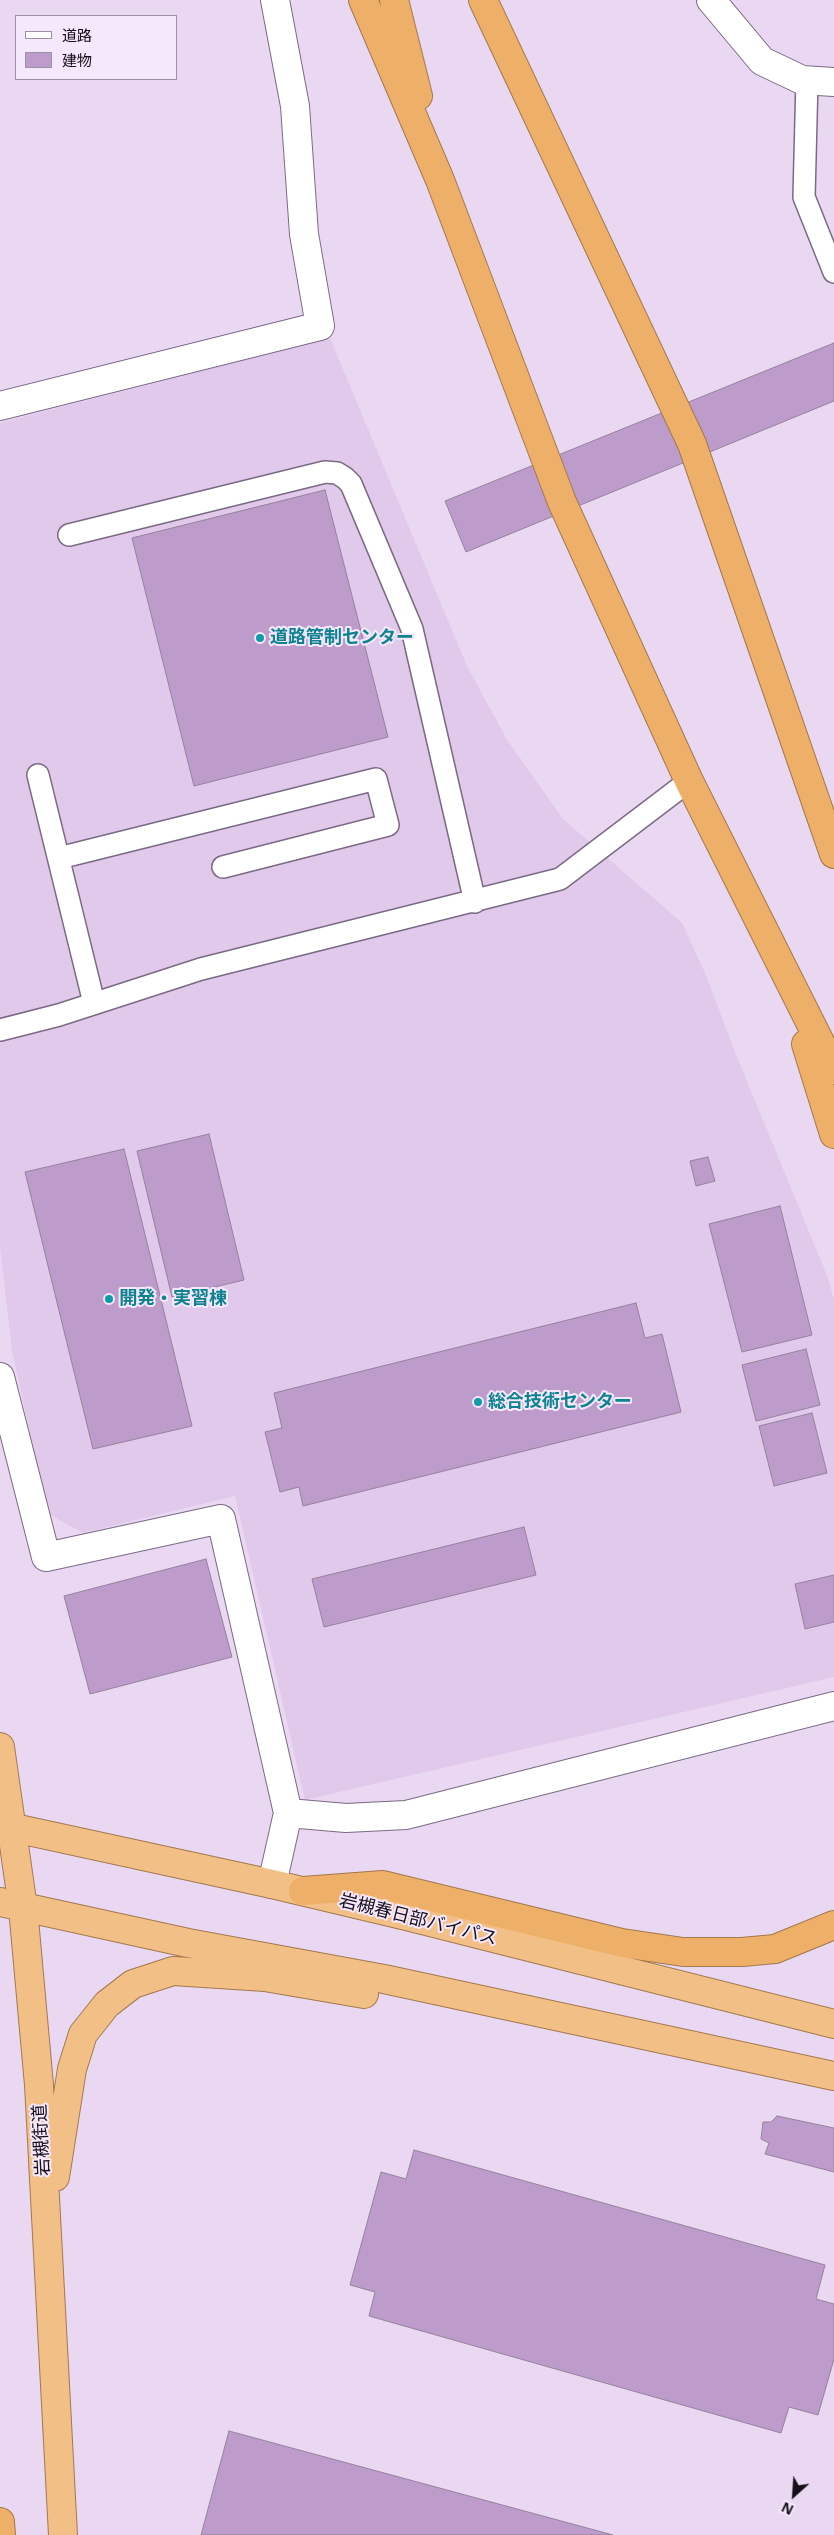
<!DOCTYPE html>
<meta charset="utf-8">
<style>
body{margin:0}
#map{position:relative;width:834px;height:2535px;overflow:hidden;background:#ead8f3;font-family:"Noto Sans","Noto Sans JP",sans-serif}
canvas{display:block}
.legend{position:absolute;left:15px;top:15px;width:162px;height:65px;box-sizing:border-box;background:#f5e7fc;border:1px solid #9b91a1;margin:0;padding:6px 9px;list-style:none;font-size:15px;color:#150f18}
.legend li{display:flex;align-items:center;gap:10px;height:25px}
.legend b{width:25px;border:1px solid #9b91a1}
.north{position:absolute;left:769px;top:2470px;width:50px;height:50px;-webkit-text-stroke:4px #f5e7fc;paint-order:stroke;rotate:206deg;font-size:14px;font-weight:700;line-height:20px;text-align:center;color:#150f18}
.north::after{content:'';display:block;margin:auto;width:18px;height:22px;background:#150f18;clip-path:polygon(50% 0,100% 100%,50% 72%,0 100%)}
</style>
<div id="map">
<canvas width="834" height="2535"></canvas>
<ul class="legend">
<li><b style="height:6px;background:#fff"></b>道路</li>
<li><b style="height:14px;background:#bd9bcb"></b>建物</li>
</ul>
<div class="north">N</div>
</div>
<script>
const ctx = document.querySelector('canvas').getContext('2d');
ctx.lineJoin = 'round';
function paint(path, color) { ctx.fillStyle = color; ctx.fill(path, 'evenodd'); }
const shape = rows => new Path2D(rows.map(r => 'M' + r).join(''));
function strokePath(path, color, width, dash) { ctx.strokeStyle = color; ctx.lineWidth = width; ctx.lineCap = dash ? 'butt' : 'round'; ctx.setLineDash(dash || []); ctx.stroke(path); }
function drawText(font, color, halo, rows, align = 'center') {
  ctx.font = font + ' "Noto Sans","Noto Sans JP",sans-serif'; ctx.lineWidth = 4; ctx.setLineDash([]); ctx.textBaseline = 'middle'; ctx.strokeStyle = halo; ctx.fillStyle = color; for (const [text, x, y, turn = 0] of rows) {
    ctx.save(); ctx.translate(x, y); ctx.rotate((+turn || 0) * Math.PI / 180); ctx.textAlign = isNaN(turn) ? turn : align; if (halo) ctx.strokeText(text, 0, 0); ctx.fillText(text, 0, 0); ctx.restore();
  }
}
const built = shape([
 [330,338,467,666,506,738,562,818,682,923,705,973,737,1057,828,1278,834,1300,834,1677,305,1800,235,1496,83,1533,47,1513,12,1350,0,1247,0,423]
]);
const building = shape([
 [834,343,834,401,466,552,445,501,834,343],
 [325,490,388,737,194,786,132,538,325,490],
 [209,1134,244,1280,172,1297,137,1151,209,1134],
 [124,1149,192,1426,93,1449,25,1172,124,1149],
 [708,1157,715,1181,696,1186,690,1161,708,1157],
 [780,1206,812,1335,742,1352,709,1224,780,1206],
 [636,1303,645,1338,662,1334,681,1412,303,1506,299,1487,280,1492,265,1432,282,1428,274,1393,636,1303],
 [806,1349,820,1405,756,1421,742,1365,806,1349],
 [812,1413,827,1473,774,1486,759,1426,812,1413],
 [524,1527,536,1575,324,1627,312,1579,524,1527],
 [206,1559,232,1657,90,1694,64,1596,206,1559],
 [834,1575,834,1622,805,1629,795,1584,834,1575],
 [777,2116,834,2128,834,2172,765,2154,769,2143,761,2139,763,2122,771,2122,777,2116],
 [414,2150,825,2265,816,2299,834,2304,834,2359,818,2415,789,2407,781,2433,369,2316,375,2292,350,2285,381,2172,406,2179,414,2150],
 [229,2431,613,2535,201,2535,229,2431]
]);
const service = shape([
 [807,80,804,197,834,272],
 [69,535,325,472,337,473,345,478,351,484,412,629,475,902],
 [38,775,94,1003],
 [59,858,376,779,388,825,223,867],
 [0,1030,59,1015,201,969,560,879,689,781]
]);
const minor = shape([
 [711,0,762,61,802,80,834,82],
 [0,406,320,326,304,234,295,106,275,0],
 [0,1377,46,1557,221,1519,288,1813,272,1884],
 [288,1813,346,1818,406,1815,834,1706]
]);
const trunk = shape([
 [0,1747,23,1908,39,2085,63,2535],
 [0,1825,272,1884,406,1916,834,2024],
 [0,1902,188,1943,384,1979,834,2076],
 [55,2177,72,2069,83,2034,107,2004,133,1984,173,1971,265,1977,364,1994]
]);
const motorway = shape([
 [363,0,440,180,562,502,689,781,834,1070],
 [394,0,418,96],
 [483,0,692,444,834,854],
 [806,1044,834,1134],
 [303,1891,383,1885,622,1943,683,1952,742,1952,775,1949,834,1925],
 [0,2522,1,2535]
]);
const markers = [
 [260,638,5,"#0f9aa8"],
 [109,1299,5,"#0f9aa8"],
 [478,1402,5,"#0f9aa8"]
];
const cultureNames = [
 ["道路管制センター",270,638],
 ["開発・実習棟",119,1299],
 ["総合技術センター",488,1402]
];
const streetNames = [
 ["岩槻春日部バイパス",418,1920,14],
 ["岩槻街道",42,2140,-93]
];
paint(built, '#e0c9ea');
paint(building, '#bd9bcb');
strokePath(building, '#94839c', 1);
strokePath(service, '#7a6a82', 24);
strokePath(minor, '#7a6a82', 30);
strokePath(trunk, '#a2784d', 30);
strokePath(motorway, '#a2784d', 30);
strokePath(service, '#fff', 21);
strokePath(minor, '#fff', 28);
strokePath(trunk, '#f2c087', 28);
strokePath(motorway, '#eeb069', 28);
for (const [x, y, r, color] of markers) { const dot = new Path2D(); dot.arc(x, y, r, 0, 2 * Math.PI); ctx.fillStyle = color; ctx.fill(dot); strokePath(dot, '#f5e7fc', 2); }
drawText('bold 18px', '#0d838f', '#f5e7fc', cultureNames, 'left');
drawText('18px', '#150f18', '#f5e7fc', streetNames);
</script>
